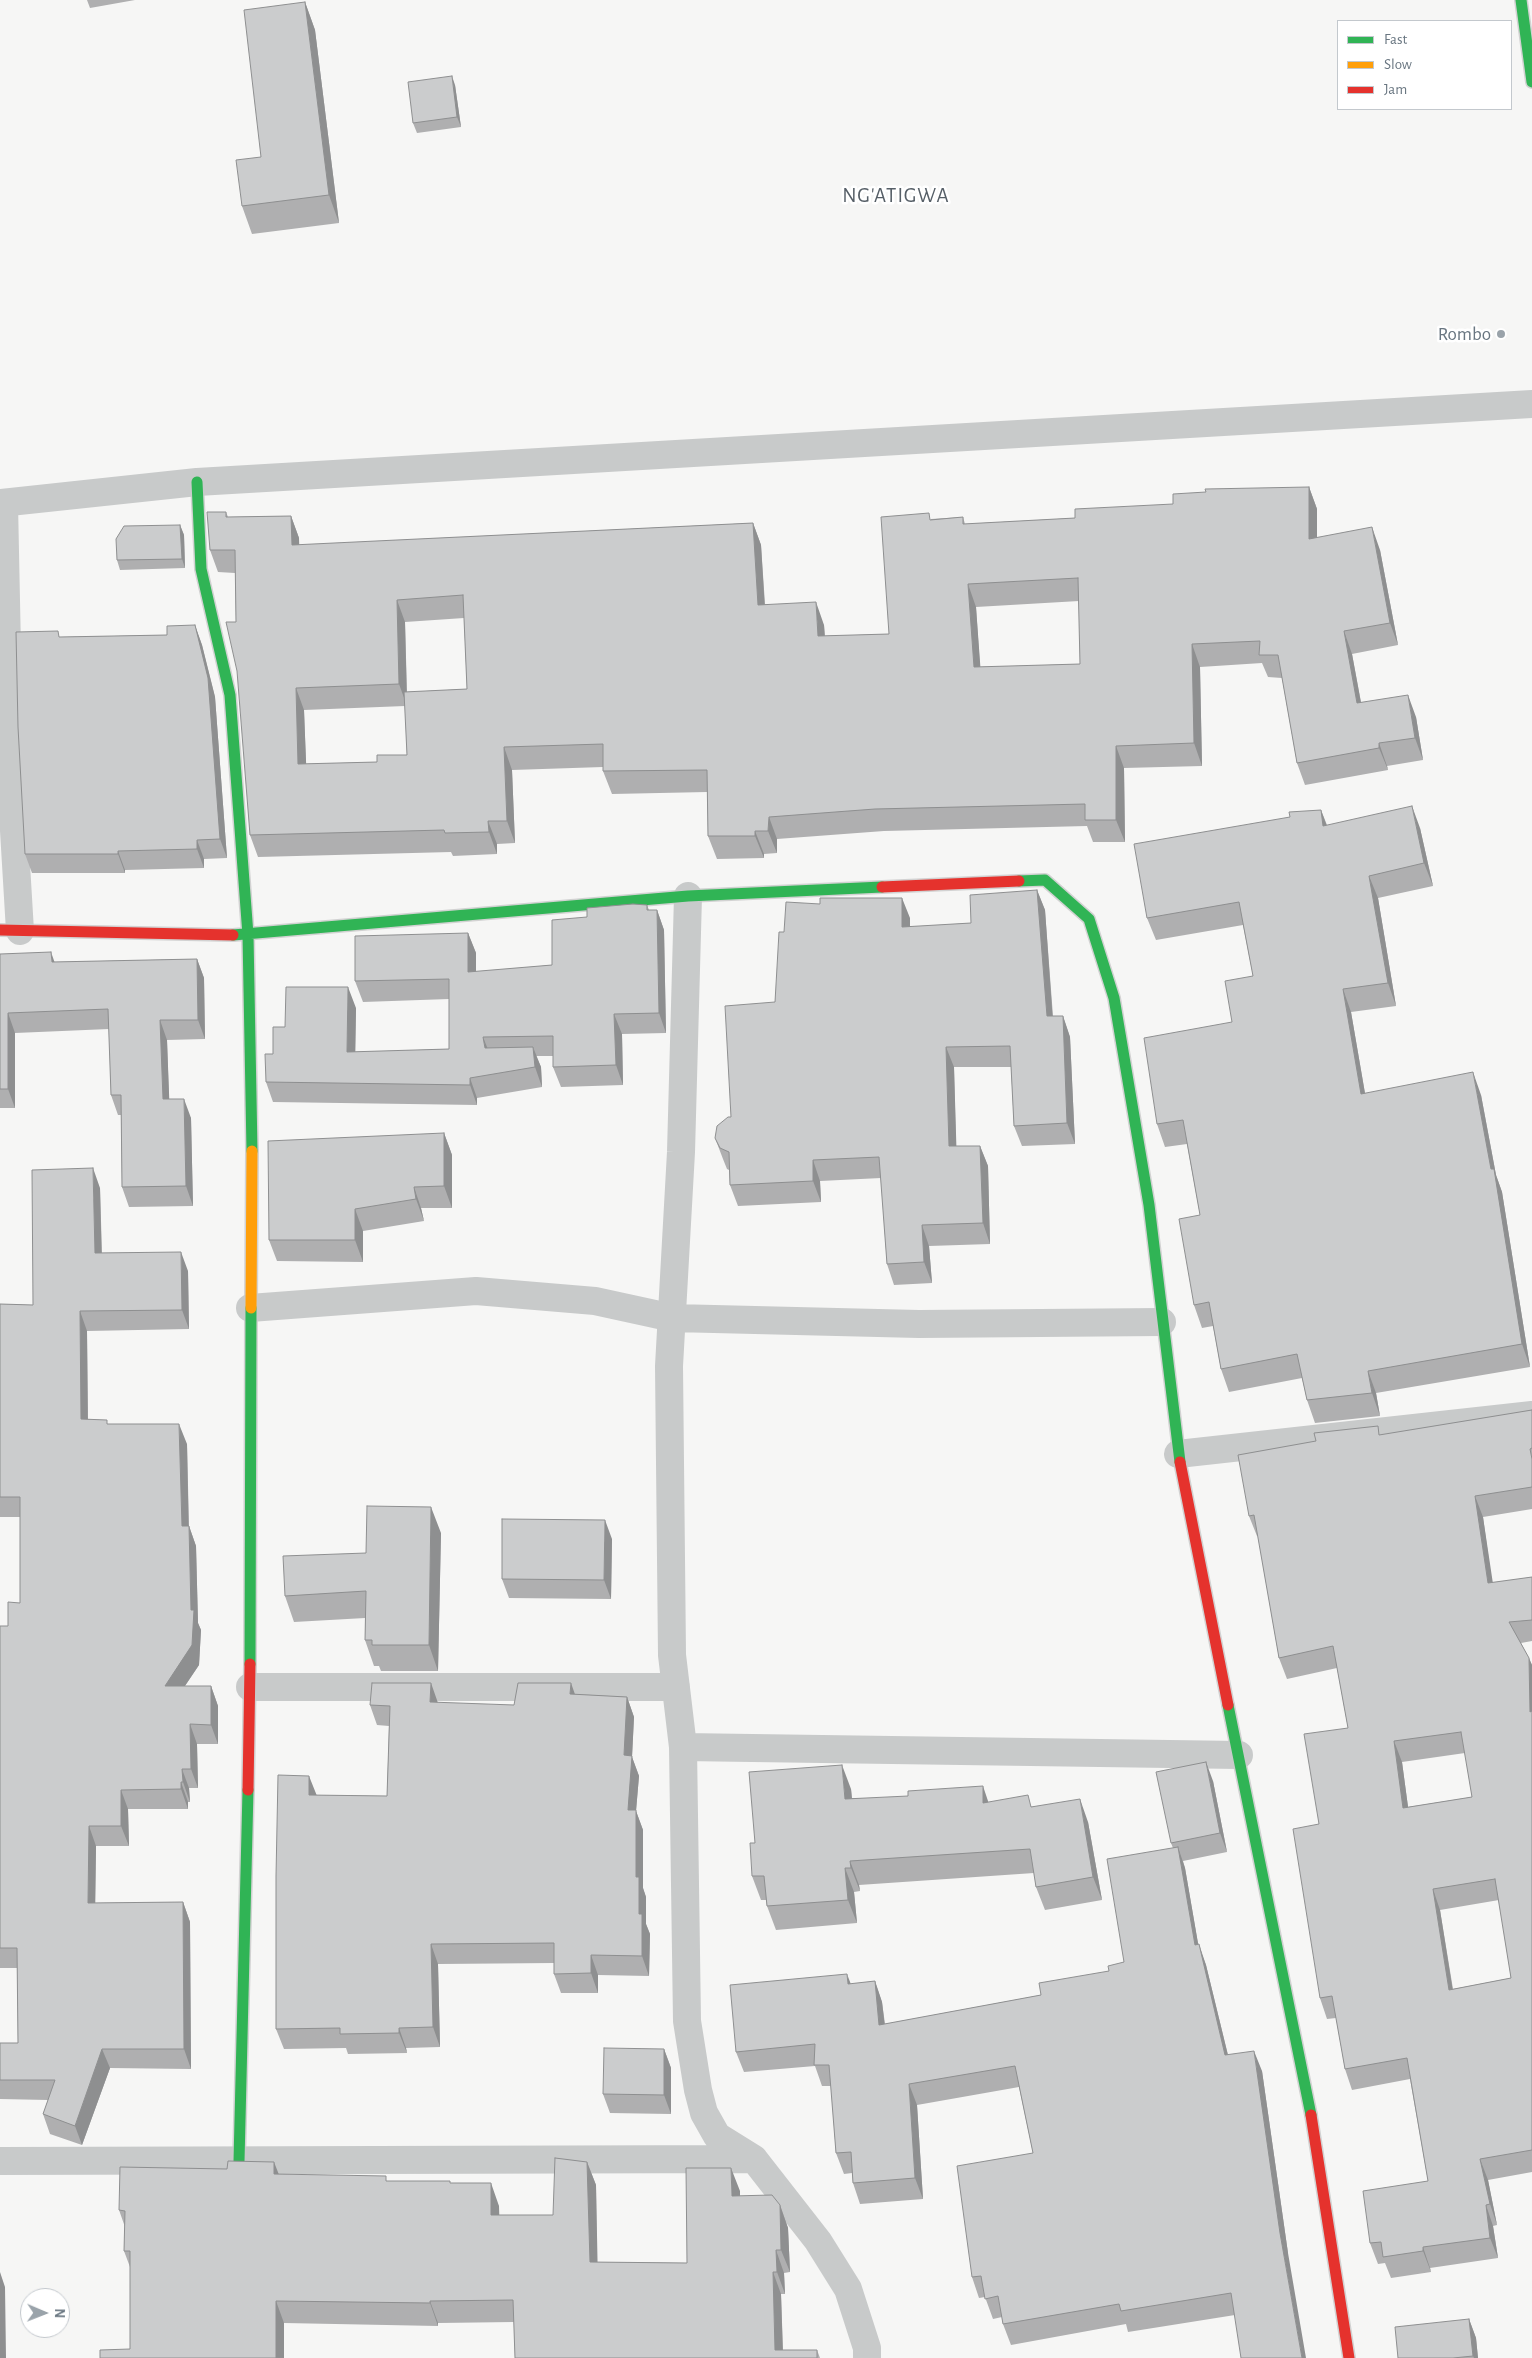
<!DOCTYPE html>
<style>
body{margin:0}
#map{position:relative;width:1532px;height:2358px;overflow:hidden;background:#f6f6f5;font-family:"Alegreya Sans",sans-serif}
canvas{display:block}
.legend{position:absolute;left:1337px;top:20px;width:175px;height:90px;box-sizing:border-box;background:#fff;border:1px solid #c3c8cd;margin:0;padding:6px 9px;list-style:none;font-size:15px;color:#697681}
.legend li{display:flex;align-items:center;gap:10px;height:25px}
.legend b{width:25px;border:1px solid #c3c8cd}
.north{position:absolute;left:20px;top:2288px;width:50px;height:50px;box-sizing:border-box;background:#fff;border:1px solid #c3c8cd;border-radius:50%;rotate:91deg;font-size:14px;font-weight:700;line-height:20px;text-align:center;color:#697681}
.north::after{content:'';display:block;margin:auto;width:18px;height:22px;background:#9aa3aa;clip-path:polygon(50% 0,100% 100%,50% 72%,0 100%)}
</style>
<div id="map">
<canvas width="1532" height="2358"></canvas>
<ul class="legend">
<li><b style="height:6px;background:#30b455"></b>Fast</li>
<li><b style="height:6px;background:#ff9f0a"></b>Slow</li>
<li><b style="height:6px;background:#e5322d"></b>Jam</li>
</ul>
<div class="north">N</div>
</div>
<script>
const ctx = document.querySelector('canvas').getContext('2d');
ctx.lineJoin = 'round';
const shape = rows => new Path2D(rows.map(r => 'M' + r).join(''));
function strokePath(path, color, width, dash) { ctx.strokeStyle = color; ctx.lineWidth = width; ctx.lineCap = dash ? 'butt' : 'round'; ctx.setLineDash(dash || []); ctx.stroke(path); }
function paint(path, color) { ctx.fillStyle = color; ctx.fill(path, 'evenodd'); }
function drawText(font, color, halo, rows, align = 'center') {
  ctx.font = font + ' "Alegreya Sans",sans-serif'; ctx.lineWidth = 5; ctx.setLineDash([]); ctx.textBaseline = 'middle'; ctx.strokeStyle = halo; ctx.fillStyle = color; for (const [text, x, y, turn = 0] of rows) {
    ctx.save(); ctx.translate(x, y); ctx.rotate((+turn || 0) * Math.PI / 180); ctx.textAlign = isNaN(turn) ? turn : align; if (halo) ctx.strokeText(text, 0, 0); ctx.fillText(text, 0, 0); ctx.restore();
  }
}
const street = shape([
 [0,503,197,482,1532,404],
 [4,503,9,747,20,931],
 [688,896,681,1152,669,1366,672,1655,683,1747,687,2021,698,2090,704,2113,717,2136,754,2159,818,2241,848,2289,867,2348,867,2358],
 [250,1308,476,1291,595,1301,673,1318,919,1324,1162,1322],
 [1178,1454,1532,1415],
 [250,1687,676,1687],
 [683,1747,1239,1755],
 [0,2161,754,2159]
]);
const fast = shape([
 [1521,0,1532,82],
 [197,482,201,569,230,695,248,935,252,1151],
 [1019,881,1045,880,1089,919,1114,998,1149,1205,1180,1462],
 [233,935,688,896,882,887],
 [250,1664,251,1308],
 [1228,1705,1311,2115],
 [239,2161,248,1790]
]);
const slow = shape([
 [251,1308,252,1151]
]);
const jam = shape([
 [882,887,1019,881],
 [0,930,233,935],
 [1180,1462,1228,1705],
 [248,1790,250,1664],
 [1311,2115,1349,2358]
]);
const wall = shape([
 [87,0,135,0,90,8],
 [305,2,315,30,339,223,252,234,242,206,261,157],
 [455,85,461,127,417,133,413,123],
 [1309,487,1317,509,1317,538,1380,550,1398,645,1352,654,1361,702,1416,717,1423,760,1387,766,1388,770,1305,785,1297,763,1282,678,1268,677,1262,663,1200,667,1202,766,1124,768,1125,842,1093,842,1087,826,884,831,777,839,777,853,764,854,764,858,717,859,708,836,707,792,612,794,603,771,603,767,512,770,515,843,497,844,497,854,453,856,451,852,258,857,250,835,236,622,235,573,218,572,210,550,226,512,228,517,291,516,299,538,299,545,753,523,761,545,765,604,824,625,825,636,889,634,931,519,963,517,965,524,1075,518],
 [1079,601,1080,664,980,667,976,607],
 [464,618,467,689,407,692,405,622],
 [405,706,407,755,377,762,306,764,304,710],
 [180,525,184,535,185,568,120,570,117,560],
 [195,626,202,645,215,697,227,858,204,859,204,868,125,870,125,873,32,873,25,854,61,637,167,635],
 [1321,810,1327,825,1420,828,1433,886,1378,898,1396,1006,1351,1012,1365,1093,1481,1095,1496,1175,1502,1192,1530,1367,1376,1393,1380,1416,1315,1423,1307,1400,1302,1378,1229,1392,1221,1369,1213,1326,1202,1328,1194,1305,1200,1215,1187,1144,1165,1147,1157,1124,1232,1022,1253,976,1243,925,1156,940,1147,918,1290,817],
 [1037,890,1045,910,1053,1016,1063,1016,1070,1037,1075,1144,1022,1146,1014,1126,1011,1067,954,1067,956,1146,980,1146,988,1166,990,1244,929,1246,932,1283,894,1285,887,1264,881,1178,820,1181,821,1202,738,1206,730,1185,729,1170,727,1169,723,1159,715,1138,731,1117,775,1002,784,932,910,918,910,927,971,923],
 [647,905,649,910,657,910,664,930,666,1033,622,1034,623,1085,561,1087,553,1067,553,1056,536,1056,541,1067,542,1087,477,1098,477,1105,273,1102,266,1082,273,1054,285,1027,356,1008,355,1052,449,1049,449,999,363,1002,355,981,468,933,476,953,476,972,552,965,587,917],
 [0,954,55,962,197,959,204,978,205,1039,167,1040,169,1099,191,1118,193,1206,129,1207,122,1187,121,1115,118,1115,111,1095,109,1029,15,1033,15,1108,0,1108],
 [444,1133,452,1155,452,1208,421,1208,424,1221,363,1231,363,1262,277,1261,269,1240],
 [100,1188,102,1253,188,1271,189,1329,87,1331,88,1419,187,1444,189,1526,196,1546,198,1623,201,1630,199,1665,185,1686,211,1686,218,1706,218,1744,197,1744,198,1788,189,1788,190,1802,188,1802,188,1809,128,1809,129,1846,96,1846,95,1903,183,1902,190,1922,191,2069,110,2068,82,2145,50,2134,43,2114,48,2100,0,2099,0,2043,18,2043,17,1968,0,1968,0,1626,8,1626,20,1603,20,1517,0,1517,0,1304,33,1305],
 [1532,1410,1532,1509,1483,1517,1492,1583,1532,1577,1532,1641,1521,1643,1532,1665,1532,2172,1488,2180,1497,2225,1493,2226,1498,2258,1430,2268,1431,2272,1391,2278,1385,2263,1378,2264,1370,2243,1428,2181,1410,2079,1352,2090,1345,2069,1336,2018,1327,2019,1320,1998,1319,1824,1348,1728,1337,1668,1287,1679,1279,1658,1258,1536,1257,1536,1249,1516,1381,1435],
 [1465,1753,1472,1797,1408,1807,1402,1762],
 [1499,1900,1511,1978,1453,1989,1440,1910],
 [441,1533,438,1671,381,1671,379,1666,374,1666,365,1640,365,1618,294,1622,285,1596,366,1553],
 [612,1539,611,1599,509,1598,502,1579],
 [575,1694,627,1697,634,1717,632,1757,639,1776,636,1811,643,1830,643,1888,646,1897,646,1924,650,1934,649,1976,598,1975,598,1993,561,1993,554,1974,554,1963,438,1964,440,2047,406,2048,407,2053,348,2054,346,2048,284,2049,276,2029,316,1795,387,1796,389,1726,377,1725,370,1705,514,1705],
 [1213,1781,1227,1852,1183,1861,1185,1868,1198,1944,1206,1965,1228,2055,1262,2071,1288,2253,1235,2315,1128,2332,1126,2324,1011,2345,1003,2324,1002,2317,993,2319,985,2297,979,2298,972,2277,1033,2153,1019,2087,917,2105,923,2199,860,2204,853,2183,852,2173,844,2174,836,2153,831,2086,822,2086,815,2066,744,2072,736,2052,851,1984,875,1981,882,2002,885,2024,1041,1995,1109,1971,1124,1962,1173,1848,1171,1843],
 [851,1789,852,1798,988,1802,1033,1807,1088,1822,1102,1900,1045,1910,1036,1887,1034,1873,859,1885,860,1891,854,1892,857,1923,776,1930,767,1906,766,1900,761,1900,752,1876,755,1843],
 [664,2049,671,2068,671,2114,610,2113,603,2094],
 [587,2162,596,2185,597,2262,687,2263,740,2191,740,2196,780,2205,788,2228,790,2272,784,2273,785,2294,781,2294,783,2350,817,2350,820,2358,515,2358,514,2322,438,2323,438,2326,284,2323,284,2358,100,2358,130,2349,130,2267,124,2251,125,2227,119,2210,279,2174,388,2181,451,2183,499,2206,499,2215,553,2215],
 [1469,2319,1476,2338,1478,2358,1398,2358]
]);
const shadedWall = shape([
 [305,2,315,30,339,223,329,195],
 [452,76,455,85,461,127,457,117],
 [1309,487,1317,509,1317,562,1309,539],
 [291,516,299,538,300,568,292,545],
 [753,523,761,545,766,627,758,605],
 [180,525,184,535,185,568,182,559],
 [1372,527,1380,550,1398,645,1390,623],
 [968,584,976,607,982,689,974,667],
 [397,600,405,622,407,706,399,684],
 [816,602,824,625,826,658,818,636],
 [195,625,202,645,215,697,227,858,220,839],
 [1344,631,1352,654,1365,725,1357,703],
 [1192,644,1200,667,1202,766,1194,743],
 [296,688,304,710,307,786,298,764],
 [1408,695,1416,717,1423,760,1415,738],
 [1379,743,1387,766,1388,770,1379,748],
 [1116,746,1124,768,1125,842,1116,820],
 [504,747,512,770,515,843,507,821],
 [1412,806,1420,828,1433,886,1424,863],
 [1321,810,1329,832,1323,826],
 [769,817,777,839,777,853,768,831],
 [488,821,497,844,497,854,489,832],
 [755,831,764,854,764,858,755,836],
 [197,840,204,859,204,868,197,849],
 [118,851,125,870,125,873,118,854],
 [1369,876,1378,898,1396,1006,1388,983],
 [1037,890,1045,910,1054,1037,1047,1016],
 [902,898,910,918,910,948,902,927],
 [657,910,664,930,666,1033,659,1013],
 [468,933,476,953,476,993,468,972],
 [51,952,58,972,52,962],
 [197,959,204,978,205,1039,198,1020],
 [348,987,356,1008,355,1072,347,1052],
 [1343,989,1351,1012,1369,1117,1361,1094],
 [8,1013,15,1033,15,1108,8,1089],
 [614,1014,622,1034,623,1085,616,1065],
 [1063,1016,1070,1037,1075,1144,1067,1123],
 [160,1020,167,1040,170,1119,163,1099],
 [483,1037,491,1057,485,1048],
 [533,1047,541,1067,542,1087,535,1067],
 [946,1047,954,1067,957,1167,949,1146],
 [1473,1072,1481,1095,1496,1175,1502,1192,1530,1367,1522,1344,1491,1169],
 [470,1078,477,1098,477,1105,470,1085],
 [184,1099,191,1118,193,1206,186,1186],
 [444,1133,452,1155,452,1208,444,1186],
 [980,1146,988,1166,990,1244,983,1223],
 [813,1160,820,1181,821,1202,813,1181],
 [93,1168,100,1188,102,1272,95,1253],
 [414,1187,421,1208,424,1221,416,1199],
 [355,1209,363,1231,363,1262,355,1240],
 [922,1225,929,1246,932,1283,924,1262],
 [181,1252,188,1271,189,1329,182,1310],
 [80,1311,87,1331,88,1439,81,1419],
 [1368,1371,1376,1393,1380,1416,1372,1393],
 [179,1424,187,1444,189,1546,182,1526],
 [1475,1496,1483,1517,1496,1604,1488,1583],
 [431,1507,441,1533,438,1671,429,1645],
 [605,1520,612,1539,611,1599,604,1580],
 [189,1526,196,1546,198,1623,201,1630,199,1665,172,1705,165,1686,191,1610],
 [1529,1658,1532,1665,1532,1717,1530,1712],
 [431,1683,438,1703,430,1702],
 [571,1683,578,1703,570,1694],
 [211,1686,218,1706,218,1744,211,1725],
 [627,1697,634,1717,632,1757,639,1776,636,1811,643,1830,643,1888,646,1897,646,1924,650,1934,649,1976,642,1956,636,1877,628,1810,624,1755],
 [190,1724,197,1744,198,1788,191,1769],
 [1394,1741,1402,1762,1411,1829,1403,1808],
 [1206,1762,1213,1781,1227,1852,1220,1833],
 [842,1765,851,1789,854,1822,845,1799],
 [182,1769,189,1788,190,1802,183,1782],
 [309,1776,317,1796,309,1795],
 [181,1782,188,1802,188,1809,181,1789],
 [983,1786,991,1810,983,1803],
 [121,1790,128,1809,129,1846,121,1826],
 [1080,1799,1088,1822,1102,1900,1093,1877],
 [89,1826,96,1846,95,1923,88,1903],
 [1178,1847,1185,1868,1202,1966,1195,1945],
 [850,1861,859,1885,860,1891,851,1868],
 [845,1868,854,1892,857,1923,848,1900],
 [1433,1889,1440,1910,1456,2011,1449,1990],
 [183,1902,190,1922,191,2069,184,2049],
 [431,1944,438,1964,440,2047,433,2027],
 [1199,1944,1206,1965,1233,2076,1225,2055],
 [591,1955,598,1975,598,1993,591,1973],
 [847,1974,855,1995,848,1984],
 [875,1981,882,2002,887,2045,879,2025],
 [399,2028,406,2048,407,2053,399,2033],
 [102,2049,110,2068,82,2145,75,2126],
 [664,2049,671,2068,671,2114,664,2095],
 [1254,2051,1262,2071,1288,2253,1306,2358,1302,2358,1280,2233],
 [909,2084,917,2105,923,2199,915,2178],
 [1480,2159,1488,2180,1497,2225,1490,2204],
 [274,2162,283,2185,274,2174],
 [587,2162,596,2185,598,2285,590,2262],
 [731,2168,740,2191,740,2219,732,2196],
 [491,2183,499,2206,500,2238,491,2215],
 [780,2205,788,2228,790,2272,781,2250],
 [1486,2205,1493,2226,1498,2258,1490,2238],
 [1423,2247,1430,2268,1431,2272,1423,2251],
 [776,2250,784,2273,785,2294,777,2272],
 [0,2272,5,2287,6,2358,0,2358],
 [773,2272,781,2294,783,2358,775,2350],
 [276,2301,284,2323,284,2358,276,2358],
 [430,2301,438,2323,438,2326,430,2303],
 [1469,2319,1476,2338,1478,2358,1474,2358,1473,2356]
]);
const building = shape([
 [305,2,329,195,242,206,236,160,261,157,244,10,305,2],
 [452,76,457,117,413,123,408,82,452,76],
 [1309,487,1309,539,1372,527,1390,623,1344,631,1357,703,1408,695,1415,738,1379,743,1379,748,1297,763,1278,655,1259,655,1260,641,1192,644,1194,743,1116,746,1116,820,1085,820,1085,804,875,809,769,817,768,831,755,831,755,836,708,836,707,770,603,771,603,744,504,747,507,821,488,821,489,832,445,833,444,830,250,835,237,671,226,622,236,622,235,550,210,550,207,512,226,512,226,517,291,516,292,545,753,523,758,605,816,602,818,636,889,634,881,517,929,513,930,520,963,517,963,524,1075,518,1075,509,1173,504,1173,494,1206,492,1205,489,1309,487],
 [1078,578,1080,664,974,667,968,584,1078,578],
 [463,595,467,689,404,692,407,755,377,755,377,762,298,764,296,688,399,684,397,600,463,595],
 [180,525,182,559,117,560,116,539,124,526,180,525],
 [195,625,208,678,220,839,197,840,197,849,118,851,118,854,25,854,18,727,16,632,58,631,59,637,167,635,167,626,195,625],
 [1412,806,1424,863,1369,876,1388,983,1343,989,1361,1094,1473,1072,1491,1169,1494,1169,1522,1344,1368,1371,1372,1393,1307,1400,1297,1354,1221,1369,1209,1302,1194,1305,1179,1219,1200,1215,1183,1120,1157,1124,1144,1038,1232,1022,1225,981,1253,976,1239,902,1147,918,1134,844,1290,817,1289,812,1321,810,1323,826,1412,806],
 [1037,890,1047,1016,1063,1016,1067,1123,1014,1126,1010,1046,946,1047,949,1146,980,1146,983,1223,922,1225,924,1262,887,1264,879,1157,813,1160,813,1181,730,1185,729,1152,720,1148,715,1138,717,1126,728,1117,731,1117,725,1006,775,1002,779,932,784,932,786,902,820,904,820,898,902,898,902,927,971,923,970,895,1037,890],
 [633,904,647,905,647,910,657,910,659,1013,614,1014,616,1065,553,1067,553,1036,483,1037,485,1048,533,1047,535,1067,470,1078,470,1085,266,1082,265,1054,273,1054,273,1027,285,1027,286,987,348,987,347,1052,449,1049,449,979,355,981,355,936,468,933,468,972,552,965,552,920,587,917,587,908,633,904],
 [51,952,52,962,197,959,198,1020,160,1020,163,1099,184,1099,186,1186,122,1187,121,1095,111,1095,108,1009,8,1013,8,1089,0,1089,0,954,51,952],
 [444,1133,444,1186,414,1187,416,1199,355,1209,355,1240,269,1240,268,1141,444,1133],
 [93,1168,95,1253,181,1252,182,1310,80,1311,81,1419,107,1420,107,1424,179,1424,182,1526,189,1526,191,1610,194,1610,192,1645,165,1686,211,1686,211,1725,190,1724,191,1769,182,1769,183,1782,181,1782,181,1789,121,1790,121,1826,89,1826,88,1903,183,1902,184,2049,102,2049,75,2126,43,2114,55,2080,0,2080,0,2043,18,2043,17,1948,0,1948,0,1626,8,1626,8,1602,20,1603,20,1497,0,1497,0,1304,33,1305,32,1170,93,1168],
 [1532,1410,1532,1448,1530,1449,1532,1459,1532,1487,1475,1496,1488,1583,1532,1577,1532,1620,1509,1622,1529,1658,1530,1712,1532,1711,1532,2150,1480,2159,1490,2204,1486,2205,1490,2238,1423,2247,1423,2251,1383,2257,1381,2242,1370,2243,1363,2191,1428,2181,1407,2058,1345,2069,1332,1996,1320,1998,1293,1829,1319,1824,1304,1734,1348,1728,1333,1646,1279,1658,1254,1515,1249,1516,1238,1455,1316,1441,1314,1433,1378,1426,1379,1435,1532,1410],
 [1461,1732,1472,1797,1403,1808,1394,1741,1461,1732],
 [1495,1879,1511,1978,1449,1990,1433,1889,1495,1879],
 [367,1506,431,1507,429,1645,372,1645,372,1640,365,1640,366,1591,285,1596,283,1556,366,1553,367,1506],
 [502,1519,605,1520,604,1580,502,1579,502,1519],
 [372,1683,431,1683,430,1702,514,1705,518,1683,571,1683,570,1694,627,1697,624,1755,632,1756,628,1810,636,1810,636,1877,639,1877,639,1914,642,1914,642,1956,591,1955,591,1973,554,1974,554,1943,431,1944,433,2027,399,2028,399,2033,340,2034,340,2028,276,2029,276,1876,278,1775,309,1776,309,1795,387,1796,390,1706,370,1705,372,1683],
 [1206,1762,1220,1833,1171,1843,1156,1772,1206,1762],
 [842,1765,845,1799,908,1796,908,1791,983,1786,983,1803,1028,1795,1031,1807,1080,1799,1093,1877,1036,1887,1030,1849,850,1861,851,1868,845,1868,848,1900,767,1906,764,1876,752,1876,750,1843,755,1843,749,1772,842,1765],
 [1178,1847,1195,1945,1199,1944,1225,2055,1254,2051,1280,2233,1302,2358,1241,2358,1231,2293,1121,2311,1119,2304,1003,2324,998,2296,985,2299,981,2276,972,2277,957,2166,1033,2153,1015,2066,909,2084,915,2178,853,2183,851,2152,836,2153,829,2065,814,2065,815,2044,736,2052,730,1985,847,1974,848,1984,875,1981,879,2025,1041,1995,1039,1983,1109,1971,1108,1966,1124,1962,1107,1859,1178,1847],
 [604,2048,664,2049,664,2095,603,2094,604,2048],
 [555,2158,587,2162,590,2262,687,2263,686,2168,731,2168,732,2196,772,2195,780,2205,781,2250,776,2250,777,2272,773,2272,775,2350,817,2350,817,2358,515,2358,513,2300,430,2301,430,2303,276,2301,276,2358,100,2358,100,2350,130,2349,130,2251,124,2251,125,2211,119,2210,120,2167,227,2169,228,2161,274,2162,274,2174,386,2176,386,2181,450,2181,450,2183,491,2183,491,2215,553,2215,555,2158],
 [1469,2319,1473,2356,1453,2358,1398,2358,1395,2327,1469,2319]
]);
const markers = [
 [1501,334,5,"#9aa3aa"]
];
const poiNames = [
 ["Rombo",1491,334]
];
const quarterNames = [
 ["NG'ATIGWA",896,196]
];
strokePath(fast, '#d2d2d2', 14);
strokePath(slow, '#d2d2d2', 14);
strokePath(jam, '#d2d2d2', 14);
strokePath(street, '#c8caca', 28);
strokePath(fast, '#30b455', 11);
strokePath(slow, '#ff9f0a', 11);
strokePath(jam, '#e5322d', 11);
paint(wall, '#afafb0');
paint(shadedWall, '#8e8f90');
paint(building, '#cbcccd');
strokePath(building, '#8e8f90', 1);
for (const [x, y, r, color] of markers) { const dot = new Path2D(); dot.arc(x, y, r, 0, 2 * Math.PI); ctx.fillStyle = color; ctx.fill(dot); strokePath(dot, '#fff', 2); }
drawText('19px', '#697681', '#fff', poiNames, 'right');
ctx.letterSpacing = '1px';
drawText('21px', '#565f67', '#fff', quarterNames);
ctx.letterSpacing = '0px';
</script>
